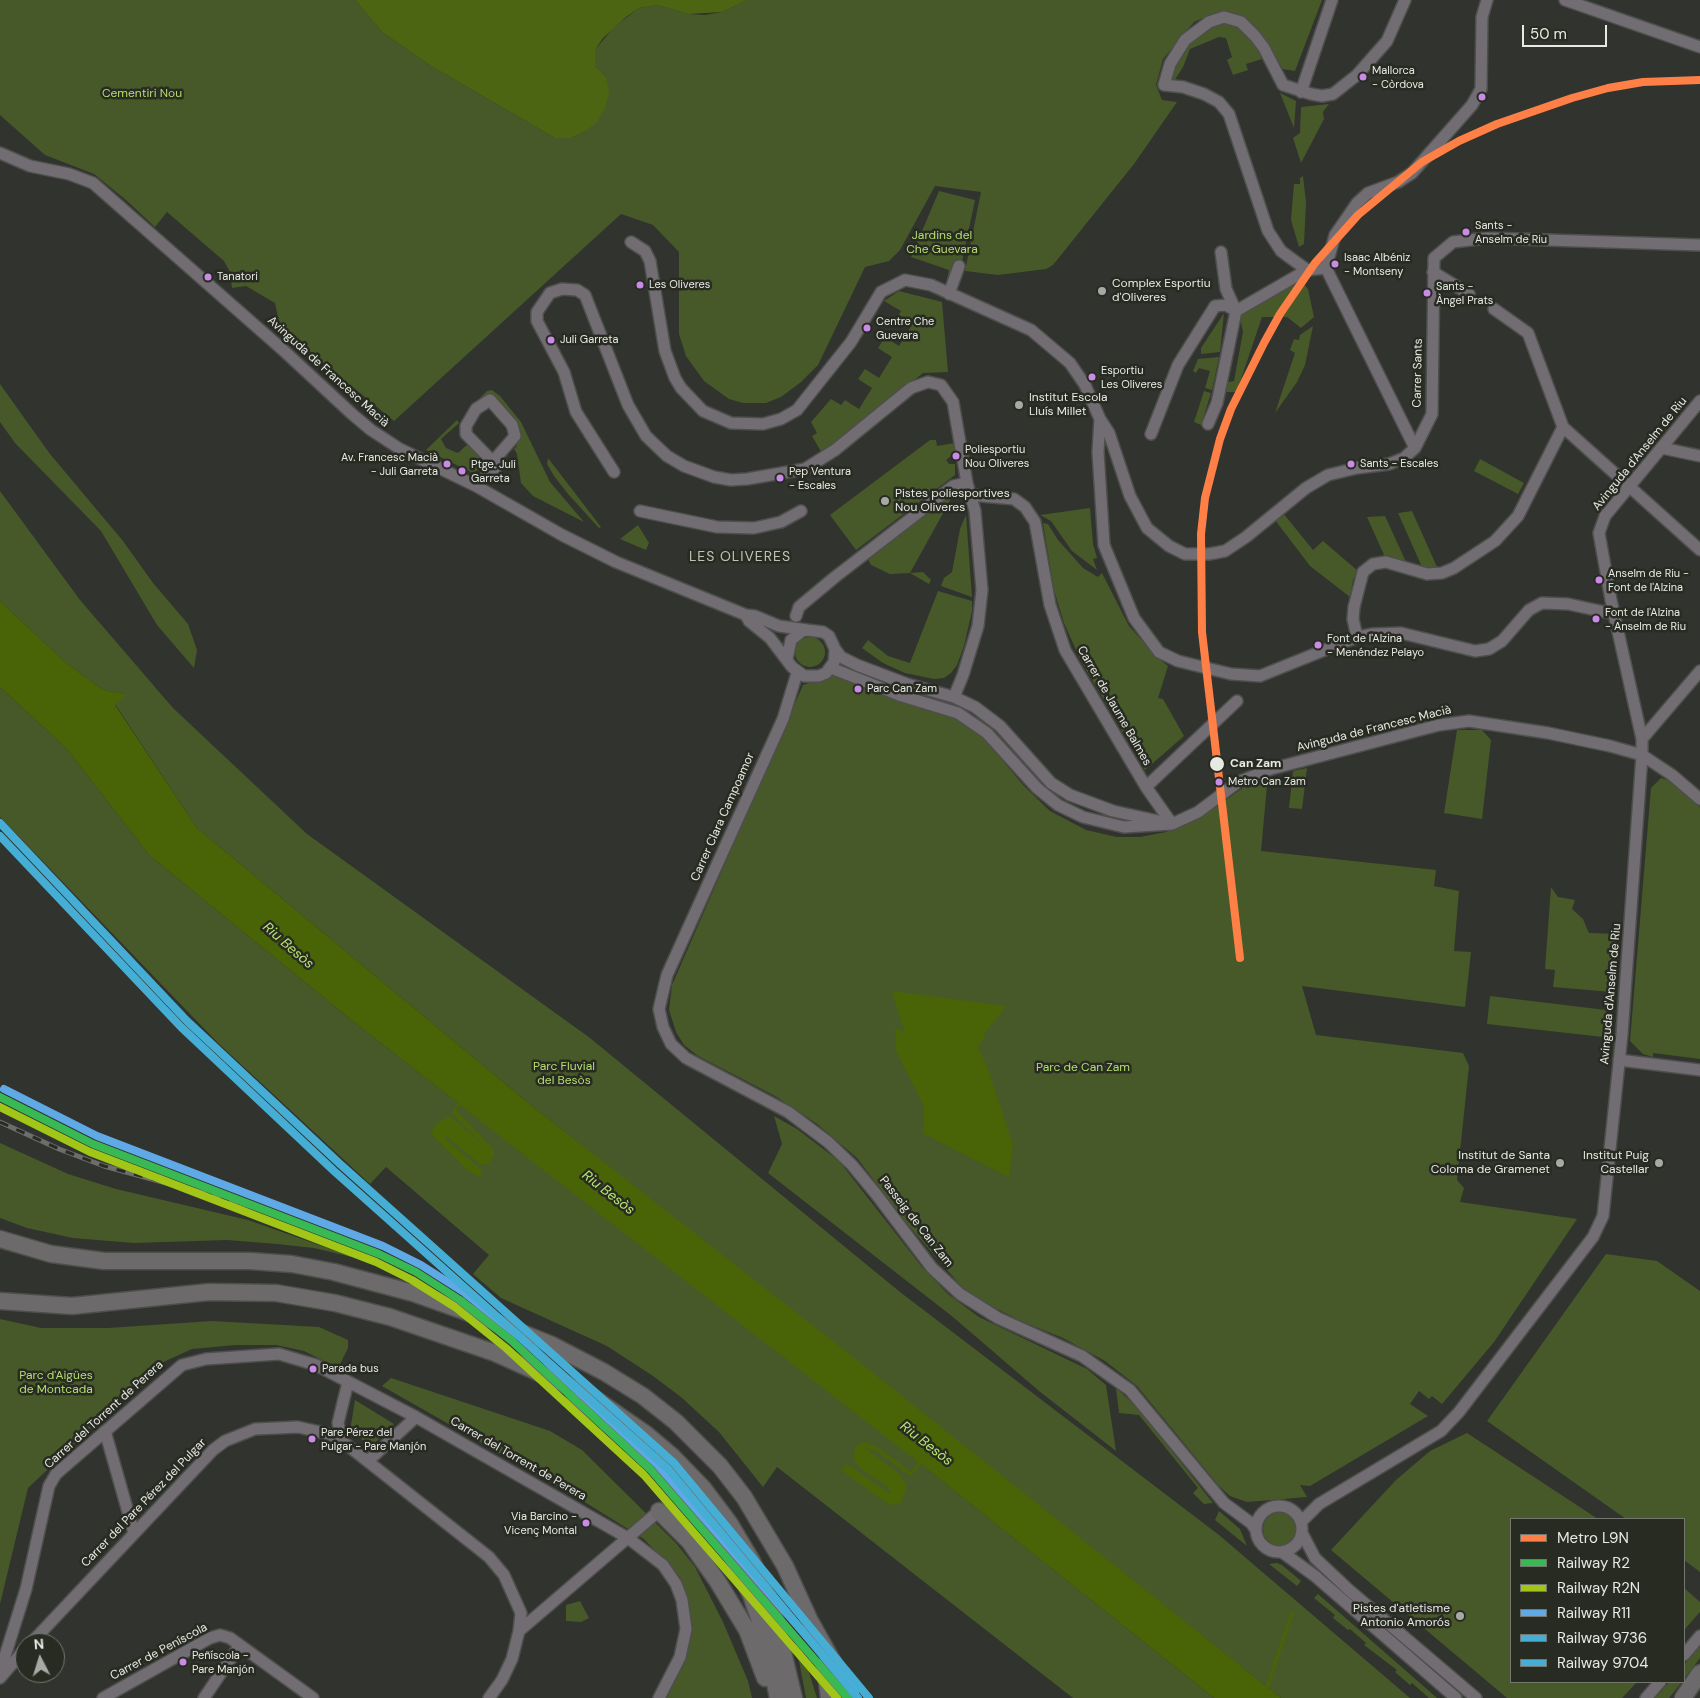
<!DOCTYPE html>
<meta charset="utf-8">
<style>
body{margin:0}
#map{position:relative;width:1700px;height:1698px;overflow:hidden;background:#31332e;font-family:"DM Sans",sans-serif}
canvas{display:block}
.legend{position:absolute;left:1510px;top:1518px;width:175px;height:165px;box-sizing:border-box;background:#282b22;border:1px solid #74776f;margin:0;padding:6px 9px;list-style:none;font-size:15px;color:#e7e9e3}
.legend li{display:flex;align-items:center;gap:10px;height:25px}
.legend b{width:25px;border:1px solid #74776f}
.north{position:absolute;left:15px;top:1633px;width:50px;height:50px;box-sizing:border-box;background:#282b22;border:1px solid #74776f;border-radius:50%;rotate:355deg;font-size:14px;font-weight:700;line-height:20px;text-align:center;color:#e7e9e3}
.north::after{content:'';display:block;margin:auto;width:18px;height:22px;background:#a7a9a4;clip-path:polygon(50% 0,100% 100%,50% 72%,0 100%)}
.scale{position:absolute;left:1522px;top:25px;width:85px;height:22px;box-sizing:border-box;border:2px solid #e7e9e3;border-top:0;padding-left:6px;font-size:15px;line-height:18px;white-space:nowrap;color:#e7e9e3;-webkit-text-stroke:4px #282b22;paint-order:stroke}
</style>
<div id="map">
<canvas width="1700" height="1698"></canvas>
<ul class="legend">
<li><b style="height:6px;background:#ff8046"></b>Metro L9N</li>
<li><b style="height:6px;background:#38b953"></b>Railway R2</li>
<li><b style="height:6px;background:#a2c617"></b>Railway R2N</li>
<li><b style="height:6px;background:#5fa9e7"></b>Railway R11</li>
<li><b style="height:6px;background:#46aed5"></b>Railway 9736</li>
<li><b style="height:6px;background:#46aed5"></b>Railway 9704</li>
</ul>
<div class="north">N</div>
<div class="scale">50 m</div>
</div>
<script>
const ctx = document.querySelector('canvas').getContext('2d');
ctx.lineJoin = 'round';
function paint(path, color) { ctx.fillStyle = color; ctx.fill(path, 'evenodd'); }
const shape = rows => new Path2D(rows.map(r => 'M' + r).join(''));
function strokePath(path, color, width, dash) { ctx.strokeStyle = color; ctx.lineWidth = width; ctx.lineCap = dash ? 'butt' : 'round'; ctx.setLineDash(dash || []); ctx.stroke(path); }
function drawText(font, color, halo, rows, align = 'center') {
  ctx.font = font + ' "DM Sans",sans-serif'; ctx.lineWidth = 5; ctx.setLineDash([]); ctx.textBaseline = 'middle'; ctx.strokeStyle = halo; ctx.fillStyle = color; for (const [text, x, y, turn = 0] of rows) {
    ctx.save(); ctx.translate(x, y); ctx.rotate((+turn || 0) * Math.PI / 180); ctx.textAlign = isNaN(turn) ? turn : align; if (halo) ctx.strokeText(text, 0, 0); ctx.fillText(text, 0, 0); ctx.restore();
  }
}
const green = shape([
 [0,0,355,0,382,32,431,66,555,138,571,138,586,131,606,77,595,66,595,50,614,27,639,8,657,5,688,14,705,15,722,12,747,0,1322,0,1295,71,1283,69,1259,30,1244,19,1217,12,1194,22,1163,59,1156,85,1162,100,1177,102,1134,164,1053,265,1046,269,998,275,965,271,981,192,935,186,900,250,889,261,865,267,818,365,801,382,781,397,766,403,743,403,729,399,704,381,686,356,679,334,679,252,653,225,621,214,394,421,280,327,275,303,246,286,232,288,230,272,224,261,167,212,155,227,126,200,94,174,45,155,0,115],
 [1233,22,1254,44,1262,59,1246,64,1248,70,1233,75,1227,60,1232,57,1226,38,1219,37,1190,49,1183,67,1174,81,1171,80,1178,55,1189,43,1214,24],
 [1280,93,1296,101,1294,128],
 [1329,104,1323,112,1324,119,1301,163,1293,138,1300,133,1301,107],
 [1303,176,1306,202,1304,244,1299,247,1291,220,1294,184,1300,184,1300,178],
 [939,191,975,200,960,271,950,282,947,280,949,270,911,257],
 [1297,282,1302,282,1308,289,1314,317,1301,328,1287,317,1262,317,1238,388,1235,392,1226,392,1228,382,1234,381,1243,332,1240,318,1241,314],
 [899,291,942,302,948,372,923,373,823,455,812,436,817,433,811,422,831,399,841,405,845,400,859,409,872,388,858,379,865,369,879,378,892,357,878,348,885,337,899,346,912,325,898,316,901,311,884,301],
 [1224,313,1220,352,1201,354,1201,348],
 [1313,326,1305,365,1297,382,1275,413,1295,353,1290,350,1294,339,1299,340,1300,335],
 [1219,357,1212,390,1205,388,1210,371,1199,368,1196,373,1193,371,1198,359],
 [0,384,50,454,123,541,153,583,188,624,197,650,194,668,157,625,101,531,15,443,0,422],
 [492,390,500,396,521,422,550,482,584,522,533,496,521,483,517,454,514,449,517,446,515,442,515,420,509,412,494,399,480,398,487,391],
 [1204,391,1211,393,1201,425,1194,422],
 [457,420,459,423,441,439,446,448,458,453,469,443,484,458,486,465,473,473,426,450],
 [930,440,936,440,937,446,955,443,955,453,946,460,949,464,955,464,955,475,856,550,830,515],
 [548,458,601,527,599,528,568,494,554,476,547,464],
 [1480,459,1524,483,1518,494,1474,471],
 [0,491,80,600,173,708,307,834,590,1038,900,1292,1219,1535,1410,1698,1281,1698,532,1106,197,828,115,704,125,694,103,690,65,662,0,601],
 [952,497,910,573,923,572,931,580,929,584,910,573,890,574,871,565,868,559,947,498],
 [1090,508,1093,544,1097,558,1093,559,1097,570,1072,551,1051,521,1040,515],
 [1412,511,1437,567,1422,567,1398,513],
 [1283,513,1313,550,1323,541,1358,571,1353,580,1350,597,1310,566,1275,520],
 [966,515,972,597,941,586,944,578,952,572,960,529],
 [1385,516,1406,562,1385,557,1367,517],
 [1043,523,1048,524,1058,540,1083,568,1098,577,1102,573,1129,626,1157,657,1168,666,1158,698,1163,699,1184,736,1145,770,1081,661,1064,623,1054,590],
 [638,525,649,543,646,550,620,539],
 [938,591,972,601,972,611,964,646,957,665,951,673,944,678,934,679,905,673,883,663,862,648,868,640,888,656,910,663],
 '795 652a15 15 0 1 1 30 0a15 15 0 1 1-30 0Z',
 [833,675,952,716,973,729,987,742,1025,787,1050,811,1086,830,1117,837,1140,837,1166,832,1208,812,1253,781,1268,775,1261,851,1436,870,1434,886,1459,891,1454,951,1471,952,1465,1007,1302,986,1316,1035,1463,1053,1469,1066,1457,1180,1464,1188,1460,1202,1577,1219,1494,1342,1442,1404,1432,1396,1429,1399,1419,1391,1410,1404,1428,1416,1310,1486,1300,1485,1307,1497,1247,1502,1230,1496,1219,1486,1137,1386,1105,1361,1063,1338,1023,1322,983,1302,961,1286,908,1225,857,1158,817,1124,775,1096,698,1056,684,1045,676,1032,669,1010,672,985,803,685],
 [0,687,67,749,149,855,355,1023,835,1395,1214,1698,1073,1698,777,1467,763,1487,719,1432,681,1397,653,1376,607,1346,501,1298,473,1274,489,1255,386,1167,370,1184,218,1043,0,817],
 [1457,730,1482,730,1491,740,1482,819,1444,813],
 [1307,768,1302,809,1289,808,1293,771],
 [1661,778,1668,780,1700,807,1700,1059,1653,1053,1653,1057,1643,1054,1630,1041,1651,788],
 [1551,887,1558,897,1575,900,1572,909,1583,919,1589,933,1617,934,1612,992,1553,987,1555,970,1545,969],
 [1490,996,1606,1010,1603,1037,1487,1024],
 [774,1116,797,1129,839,1161,922,1267,948,1294,979,1317,1087,1369,1106,1385,1116,1451,1039,1391,953,1317,768,1173,782,1144],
 [0,1143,68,1174,116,1189,248,1220,356,1258,314,1248,277,1244,227,1240,133,1243,73,1238,27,1228,0,1218],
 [1606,1254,1657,1261,1700,1291,1700,1572,1684,1560,1684,1519,1626,1519,1487,1421],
 [0,1319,41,1328,108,1328,212,1321,319,1327,348,1340,348,1348,338,1368,304,1351,276,1345,236,1345,192,1349,159,1364,28,1488,0,1604],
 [391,1378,550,1431,582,1450,676,1543,695,1567,723,1622,748,1681,752,1698,667,1698,684,1656,689,1631,690,1610,680,1577,644,1539,575,1496,382,1386],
 [1116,1388,1136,1406,1213,1503,1204,1504,1193,1493,1198,1488,1139,1415,1119,1413],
 [355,1400,394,1424,375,1443,365,1442,350,1431],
 [1467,1433,1598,1519,1511,1519,1511,1682,1637,1682,1622,1698,1507,1698,1331,1550,1396,1480,1430,1451],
 [1219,1511,1240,1529,1247,1546,1215,1520],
 '1263 1529a17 17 0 1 1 34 0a17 17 0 1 1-34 0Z',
 [1277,1563,1282,1565,1301,1581,1297,1586,1269,1564],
 [1684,1588,1700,1602,1700,1612,1684,1630],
 [1318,1594,1437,1698,1429,1698,1412,1683,1410,1685,1395,1672,1397,1670,1364,1645,1366,1643,1350,1629,1348,1630,1333,1618,1335,1615,1314,1598],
 [580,1601,589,1618,581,1622,566,1621,566,1605],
 [795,1640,799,1640,817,1698,806,1698],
 [1700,1646,1700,1658,1684,1679,1684,1665],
 [1669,1682,1682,1682,1669,1698,1655,1698]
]);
const forest = shape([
 [355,0,747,0,722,12,688,14,657,5,639,8,626,17,603,38,595,50,595,66,606,77,609,93,605,108,597,122,586,131,571,138,555,138,431,66,382,32]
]);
const water = shape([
 [0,601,65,662,103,690,126,694,115,705,197,828,532,1106,853,1357,1281,1698,1214,1698,921,1464,910,1476,878,1452,864,1447,898,1473,906,1483,906,1490,900,1503,890,1505,841,1470,847,1464,890,1494,891,1491,884,1484,861,1469,855,1462,854,1456,855,1448,861,1443,866,1442,879,1448,911,1472,918,1462,460,1105,456,1110,494,1150,494,1156,488,1164,481,1165,446,1136,445,1139,481,1169,482,1175,480,1177,468,1171,431,1134,436,1124,450,1116,483,1145,452,1113,458,1103,355,1023,149,855,67,749,0,687],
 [892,991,1006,1006,984,1034,985,1036,978,1046,988,1069,1013,1145,1009,1177,924,1134,924,1106,896,1051,895,1027,905,1033]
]);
const stream = shape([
 [1267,1688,1292,1613]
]);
const minor = shape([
 [1565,0,1700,47],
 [1301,92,1332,0],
 [0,153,30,166,69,174,93,183,283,350,352,414,371,430,400,449,476,486,562,535,616,562,746,615,755,616,779,626,807,630],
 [631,242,645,251,650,261,665,351,675,378,681,388,703,411,731,423,763,424,781,419,797,410,851,342,881,292,905,280,931,285,1031,330,1070,363,1085,385,1100,419,1098,452,1104,545,1134,618,1159,652,1178,661,1231,674,1260,676,1357,637,1373,634,1401,633,1475,651,1489,649,1502,641,1529,610,1542,603,1568,604,1614,614],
 [1326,268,1307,270,1281,251,1268,231,1229,114,1219,102,1204,94,1183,87,1164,85,1170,64,1185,40,1209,22,1224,17,1241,22,1255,36,1264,48,1283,85,1311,94,1322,96,1333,94,1357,75,1387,41,1405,0],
 [1326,268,1335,235,1357,203,1368,193,1398,182,1412,173,1472,105,1481,89,1482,17,1487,0],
 [1326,268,1415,448],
 [1433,272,1469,294],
 [949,294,959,266],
 [1494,309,1528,333,1563,427,1700,550],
 [1236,311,1307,270],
 [490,400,512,425,515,436,495,459,497,466,466,434,466,426,476,409,490,400],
 [1100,419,1109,433,1130,496,1147,528,1169,546,1185,554,1209,554,1225,551,1246,537,1306,488,1328,475,1357,468,1389,464,1404,458,1415,448,1432,414,1434,258,1453,242,1487,238,1700,245],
 [1208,424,1217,403,1236,311,1226,289,1221,252],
 [1151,434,1178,365,1215,306,1226,305,1236,311],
 [1662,448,1700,456],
 [614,472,576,412,564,372,537,321,537,312,550,293,562,289,577,290,585,295,628,405,646,436,667,456,684,466,714,477,731,480,747,479,805,469,835,450,911,388,928,382,941,385,953,402,967,483,975,511,982,590,978,626,963,675,954,697],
 [476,486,497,466],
 [971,495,1014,499,1025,507,1035,522,1050,605,1065,650,1146,787,1172,824],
 [640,511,717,527,754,528,781,522,801,511],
 [746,615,749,621,770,638,792,667,804,676,819,676,826,673,834,662,835,649,829,636,823,632,807,630,802,631,791,640,787,659],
 [796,616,799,607,835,577,953,486,967,483],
 [1357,637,1353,619,1354,607,1363,572,1373,564,1386,562,1427,574,1442,573,1454,568,1495,541,1518,516,1563,427],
 [835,649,841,657,857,665,907,684,954,697,975,707,1000,726,1051,783,1070,795,1113,811,1163,822],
 [831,668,899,695,958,713,987,733,1037,788,1058,805,1083,817,1124,827,1172,824,1198,812,1238,782,1271,769,1439,725,1469,721,1548,733,1610,746,1642,755,1672,775,1700,799],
 [797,673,783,719,667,975,659,1009,663,1027,671,1044,686,1058,788,1112,828,1142,852,1165,876,1194,932,1268,960,1294,998,1318,1082,1356,1130,1390,1224,1503,1251,1523,1256,1530],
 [1642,739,1700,671],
 [1146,787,1237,701],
 [1619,1060,1700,1070],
 [105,1431,134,1533],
 [342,1441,338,1423,348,1382],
 [368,1461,416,1417],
 '1256 1529a23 23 0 1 1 46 0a23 23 0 1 1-46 0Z',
 [1301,1522,1319,1504,1441,1431,1459,1412,1593,1237,1603,1216,1622,1034,1642,755,1642,739,1611,600,1599,533,1605,516,1700,401],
 [1302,1533,1315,1558,1349,1590,1476,1698],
 [1282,1552,1315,1576,1456,1698],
 [519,1631,659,1511],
 [31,1643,213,1450,225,1441,255,1429,298,1427,329,1434,342,1441,489,1557,504,1575,521,1613,519,1631,512,1659,502,1680,489,1698],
 [1684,1655,1700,1636],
 [5,1672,5,1656,26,1589,49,1486,56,1474,182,1365,206,1359,279,1354,316,1365,416,1417,628,1538,663,1565,676,1584,682,1600,686,1629,680,1657,659,1698],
 [0,1678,25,1649],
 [103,1698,210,1638,220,1635,230,1638,313,1698],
 [204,1698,240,1645],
 [1646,1698,1660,1682]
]);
const highway = shape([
 [0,1239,51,1254,104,1261,250,1261,292,1264,334,1272,413,1293,495,1322,552,1345,604,1372,643,1396,676,1422,720,1466,744,1497,785,1566,810,1621,833,1662,847,1698],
 [0,1301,72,1306,209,1292,276,1293,335,1303,390,1317,495,1353,591,1396,646,1434,672,1456,703,1488,730,1524,752,1561,773,1611,794,1698],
 [574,1395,670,1474,715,1529,728,1548,751,1595,765,1635,778,1698],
 [659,1511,689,1541,718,1582,747,1630,765,1678],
 [825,1665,829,1698],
 [1683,1698,1700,1673]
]);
const rail = shape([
 [0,1122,59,1149,104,1166,265,1210]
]);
const rail1 = shape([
 [0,1097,93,1144,379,1254,416,1272,460,1300,512,1341,650,1469,848,1698]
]);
const rail2 = shape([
 [0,1107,90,1152,376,1262,412,1280,455,1307,506,1348,644,1475,837,1698]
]);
const rail3 = shape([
 [4,1089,97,1136,383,1246,421,1265,465,1293,518,1335,656,1463,855,1692]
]);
const rail4 = shape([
 [0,823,187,1021,340,1164,674,1463,869,1698]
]);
const rail5 = shape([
 [0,836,181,1027,334,1171,668,1469,858,1698]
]);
const metro1 = shape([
 [1240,958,1202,632,1201,534,1205,498,1220,439,1231,409,1264,343,1280,314,1315,263,1358,215,1422,162,1459,141,1497,124,1572,98,1608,88,1643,82,1700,80]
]);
const markers = [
 [1363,77,4.5,"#ca8be6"],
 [1482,97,4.5,"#ca8be6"],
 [1466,232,4.5,"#ca8be6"],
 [1335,264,4.5,"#ca8be6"],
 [208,277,4.5,"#ca8be6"],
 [640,285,4.5,"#ca8be6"],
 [1102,291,5,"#a7a9a4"],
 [1427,293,4.5,"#ca8be6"],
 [867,328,4.5,"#ca8be6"],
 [551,340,4.5,"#ca8be6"],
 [1092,377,4.5,"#ca8be6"],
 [1019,405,5,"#a7a9a4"],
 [956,456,4.5,"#ca8be6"],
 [447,464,4.5,"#ca8be6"],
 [1351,464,4.5,"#ca8be6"],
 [462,471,4.5,"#ca8be6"],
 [780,478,4.5,"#ca8be6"],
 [885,501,5,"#a7a9a4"],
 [1599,580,4.5,"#ca8be6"],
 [1596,619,4.5,"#ca8be6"],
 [1318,645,4.5,"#ca8be6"],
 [858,689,4.5,"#ca8be6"],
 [1217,764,8,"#e7e9e3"],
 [1219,782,4.5,"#ca8be6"],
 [1560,1163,5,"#a7a9a4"],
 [1659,1163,5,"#a7a9a4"],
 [313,1369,4.5,"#ca8be6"],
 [312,1439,4.5,"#ca8be6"],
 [586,1523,4.5,"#ca8be6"],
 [1460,1616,5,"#a7a9a4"],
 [183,1662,4.5,"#ca8be6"]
];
const busNames = [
 ["Mallorca",1372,71],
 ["- Còrdova",1372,85],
 ["Sants -",1475,226],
 ["Anselm de Riu",1475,240],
 ["Isaac Albéniz",1344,258],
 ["- Montseny",1344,272],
 ["Tanatori",217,277],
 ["Les Oliveres",649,285],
 ["Sants -",1436,287],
 ["Àngel Prats",1436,301],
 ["Centre Che",876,322],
 ["Guevara",876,336],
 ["Juli Garreta",560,340],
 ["Esportiu",1101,371],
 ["Les Oliveres",1101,385],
 ["Poliesportiu",965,450],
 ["Nou Oliveres",965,464],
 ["Av. Francesc Macià",438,458,"right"],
 ["- Juli Garreta",438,472,"right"],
 ["Sants - Escales",1360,464],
 ["Ptge. Juli",471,465],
 ["Garreta",471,479],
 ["Pep Ventura",789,472],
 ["- Escales",789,486],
 ["Anselm de Riu -",1608,574],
 ["Font de l'Alzina",1608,588],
 ["Font de l'Alzina",1605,613],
 ["- Anselm de Riu",1605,627],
 ["Font de l'Alzina",1327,639],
 ["- Menéndez Pelayo",1327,653],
 ["Parc Can Zam",867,689],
 ["Metro Can Zam",1228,782],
 ["Parada bus",322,1369],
 ["Pare Pérez del",321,1433],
 ["Pulgar - Pare Manjón",321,1447],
 ["Via Barcino -",577,1517,"right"],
 ["Vicenç Montal",577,1531,"right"],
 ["Peñíscola -",192,1656],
 ["Pare Manjón",192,1670]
];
const parkNames = [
 ["Cementiri Nou",142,94],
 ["Jardins del",942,236],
 ["Che Guevara",942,250],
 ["Parc Fluvial",564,1067],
 ["del Besòs",564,1081],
 ["Parc de Can Zam",1083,1068],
 ["Parc d'Aigües",56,1376],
 ["de Montcada",56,1390]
];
const poiNames = [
 ["Complex Esportiu",1112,284],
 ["d'Oliveres",1112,298],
 ["Institut Escola",1029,398],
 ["Lluís Millet",1029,412],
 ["Pistes poliesportives",895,494],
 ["Nou Oliveres",895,508],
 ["Institut de Santa",1550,1156,"right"],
 ["Coloma de Gramenet",1550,1170,"right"],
 ["Institut Puig",1649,1156,"right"],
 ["Castellar",1649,1170,"right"],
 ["Pistes d'atletisme",1450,1609,"right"],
 ["Antonio Amorós",1450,1623,"right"]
];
const streetNames = [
 ["Avinguda de Francesc Macià",328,372,42],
 ["Carrer Sants",1418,373,-89],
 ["Avinguda d'Anselm de Riu",1640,454,-51],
 ["Carrer de Jaume Balmes",1114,706,60],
 ["Avinguda de Francesc Macià",1374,729,-14],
 ["Carrer Clara Campoamor",723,817,-66],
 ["Avinguda d'Anselm de Riu",1611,994,-85],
 ["Passeig de Can Zam",916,1222,52],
 ["Carrer del Torrent de Perera",104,1415,-42],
 ["Carrer del Torrent de Perera",518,1459,30],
 ["Carrer del Pare Pérez del Pulgar",144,1503,-46],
 ["Carrer de Peníscola",159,1652,-28]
];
const stopNames = [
 ["Can Zam",1230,764]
];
const neighbourhoodNames = [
 ["LES OLIVERES",740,557]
];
const waterNames = [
 ["Riu Besòs",288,946,41],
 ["Riu Besòs",608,1193,38],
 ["Riu Besòs",926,1444,38]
];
paint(green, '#475928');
paint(forest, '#4c6512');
paint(water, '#496307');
strokePath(stream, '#496307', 3);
strokePath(minor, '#4e4f4c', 14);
strokePath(highway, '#4e4f4c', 19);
strokePath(minor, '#726c73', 11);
strokePath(highway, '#6c6a6a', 16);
strokePath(rail, '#6e6d6e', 5);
strokePath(rail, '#282b22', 3, [9]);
strokePath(rail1, '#38b953', 8);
strokePath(rail2, '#a2c617', 8);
strokePath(rail3, '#5fa9e7', 8);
strokePath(rail4, '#46aed5', 8);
strokePath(rail5, '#46aed5', 8);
strokePath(metro1, '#ff8046', 8);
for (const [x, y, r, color] of markers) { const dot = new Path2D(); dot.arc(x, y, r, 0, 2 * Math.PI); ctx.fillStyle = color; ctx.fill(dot); strokePath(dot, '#282b22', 2); }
drawText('11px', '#e7e9e3', '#282b22', busNames, 'left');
drawText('12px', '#b4df6c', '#282b22', parkNames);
drawText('12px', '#e7e9e3', '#282b22', poiNames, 'left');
drawText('12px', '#e7e9e3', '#282b22', streetNames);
drawText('bold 12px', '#e7e9e3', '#282b22', stopNames, 'left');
ctx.letterSpacing = '1px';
drawText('14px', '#bcc2b6', '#282b22', neighbourhoodNames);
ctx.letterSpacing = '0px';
drawText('italic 14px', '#b8e471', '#282b22', waterNames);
</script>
